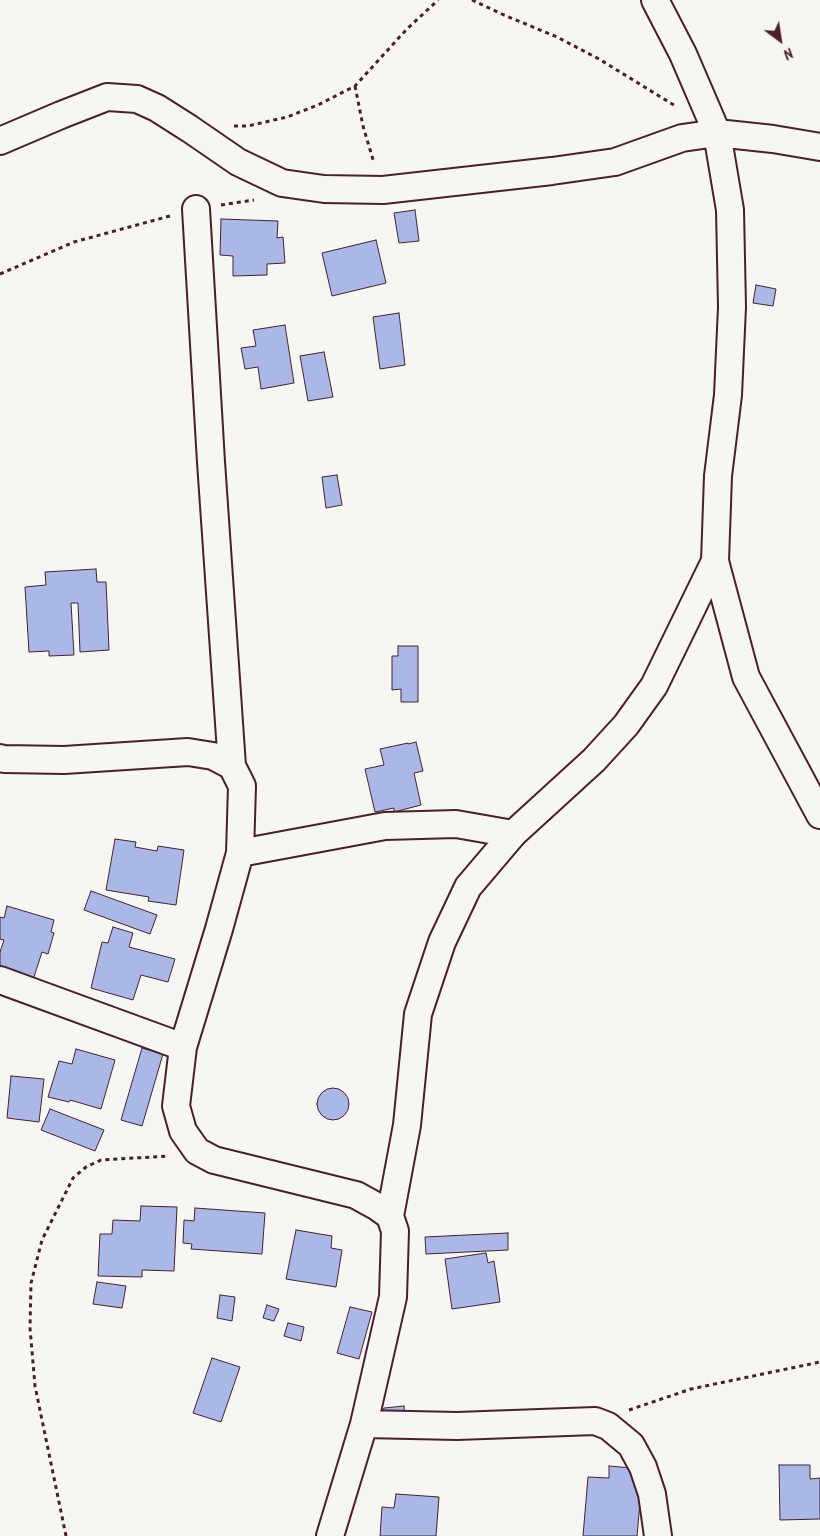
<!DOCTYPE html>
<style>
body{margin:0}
#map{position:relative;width:820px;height:1536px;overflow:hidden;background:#f6f6f2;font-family:Kalam,sans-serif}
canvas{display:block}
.north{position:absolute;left:755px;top:15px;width:50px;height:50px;-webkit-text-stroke:4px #f6f6f2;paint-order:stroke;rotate:149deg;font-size:14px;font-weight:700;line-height:20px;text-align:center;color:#4a1f2b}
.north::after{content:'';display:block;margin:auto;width:18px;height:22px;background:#4a1f2b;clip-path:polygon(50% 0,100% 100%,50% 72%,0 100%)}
</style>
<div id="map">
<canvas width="820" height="1536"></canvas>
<div class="north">N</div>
</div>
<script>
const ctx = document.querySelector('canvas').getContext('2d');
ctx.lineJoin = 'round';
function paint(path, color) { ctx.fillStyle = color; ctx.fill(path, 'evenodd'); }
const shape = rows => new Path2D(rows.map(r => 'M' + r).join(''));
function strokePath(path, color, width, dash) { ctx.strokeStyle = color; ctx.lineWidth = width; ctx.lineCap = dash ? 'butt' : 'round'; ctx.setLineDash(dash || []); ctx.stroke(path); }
const building = shape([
 [415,210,419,241,399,243,394,213,415,210],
 [221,219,278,221,277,238,283,237,285,263,267,264,267,275,233,276,233,256,220,255,221,219],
 [376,240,386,283,332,296,322,253,376,240],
 [756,285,776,289,773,306,753,303,756,285],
 [399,313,405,365,380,369,373,317,399,313],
 [285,325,294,383,261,389,258,367,245,369,241,348,256,346,253,330,285,325],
 [324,352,333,397,308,401,300,356,324,352],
 [337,475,342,505,326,508,322,477,337,475],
 [96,569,97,582,106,582,109,650,80,652,78,603,71,603,74,655,49,656,49,651,29,652,25,587,46,585,45,572,96,569],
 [398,646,418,646,418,702,401,702,401,689,392,690,392,656,398,656,398,646],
 [416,742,423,771,414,773,421,805,394,812,394,808,375,812,365,769,384,765,380,749,408,743,408,744,416,742],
 [115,839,136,842,135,847,157,851,158,846,184,850,176,905,148,901,149,897,106,890,115,839],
 [91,891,157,915,150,934,84,910,91,891],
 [7,906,54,920,51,932,54,933,48,954,42,952,33,980,0,970,0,952,4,940,0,939,0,917,4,918,7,906],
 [113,927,133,933,129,947,175,959,168,982,141,975,133,1000,91,988,102,942,108,943,113,927],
 [142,1048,163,1054,142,1126,121,1120,142,1048],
 [76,1049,115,1060,101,1109,70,1100,69,1102,48,1097,59,1061,72,1064,76,1049],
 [11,1076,44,1079,39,1122,7,1118,11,1076],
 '317 1104a16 16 0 1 1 32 0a16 16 0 1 1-32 0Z',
 [50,1109,104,1130,95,1151,41,1130,50,1109],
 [141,1206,177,1207,174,1271,142,1270,142,1277,98,1276,100,1234,112,1234,113,1220,140,1221,141,1206],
 [195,1208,265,1213,262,1254,191,1249,192,1244,183,1243,184,1220,194,1221,195,1208],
 [296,1230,332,1236,331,1248,342,1250,336,1287,286,1279,296,1230],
 [508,1233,508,1250,426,1254,425,1237,508,1233],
 [486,1253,488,1263,494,1261,500,1302,452,1309,445,1259,486,1253],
 [97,1282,126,1286,122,1308,93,1304,97,1282],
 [220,1295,235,1297,232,1321,217,1318,220,1295],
 [267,1305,279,1309,274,1321,263,1318,267,1305],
 [350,1307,372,1312,359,1359,337,1353,350,1307],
 [288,1323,304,1327,301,1341,284,1336,288,1323],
 [212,1358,240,1367,221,1422,193,1413,212,1358],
 [404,1406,405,1420,380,1418,384,1408,404,1406],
 [779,1465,810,1465,810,1479,820,1478,820,1519,780,1520,779,1465],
 [609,1466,643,1469,637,1536,583,1536,588,1477,609,1478,609,1466],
 [396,1494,439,1497,436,1536,380,1536,382,1507,394,1508,396,1494]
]);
const path = shape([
 [472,0,504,15,557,37,599,59,677,107],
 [355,86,363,126,374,163],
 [234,126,248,126,287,117,318,105,355,86,406,30,438,0],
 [221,205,254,200],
 [0,274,74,242,170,216],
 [629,1410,691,1389,820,1362],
 [66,1536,35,1386,30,1328,31,1283,42,1240,73,1178,86,1167,101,1160,169,1156]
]);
const minor = shape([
 [655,0,683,54,717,133,730,210,732,307,728,395,718,476,715,561,746,677,820,815],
 [0,141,61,115,107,97,137,99,157,108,190,129,238,162,282,183,324,189,383,190,552,171,615,162,682,138,717,133,773,139,820,147],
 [196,209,211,462,232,766],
 [0,758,4,759,64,760,188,752,213,756,232,766,242,786,240,853,219,929,183,1047,176,1106,183,1131,197,1151,214,1160,356,1195,376,1206,390,1216,395,1231,393,1297,364,1424,330,1536],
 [240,853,385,826,456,824,513,834],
 [0,980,183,1047],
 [390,1216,407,1125,418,1014,442,942,468,887,513,834,594,760,626,725,654,686,715,561],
 [364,1424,457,1426,595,1421,608,1426,631,1445,643,1467,652,1494,658,1536]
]);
paint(building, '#aab8e8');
strokePath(building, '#4a1f2b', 1);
strokePath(minor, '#4a1f2b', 30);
strokePath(path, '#4a1f2b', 3, [4, 4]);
strokePath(minor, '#f6f6f2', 26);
</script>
